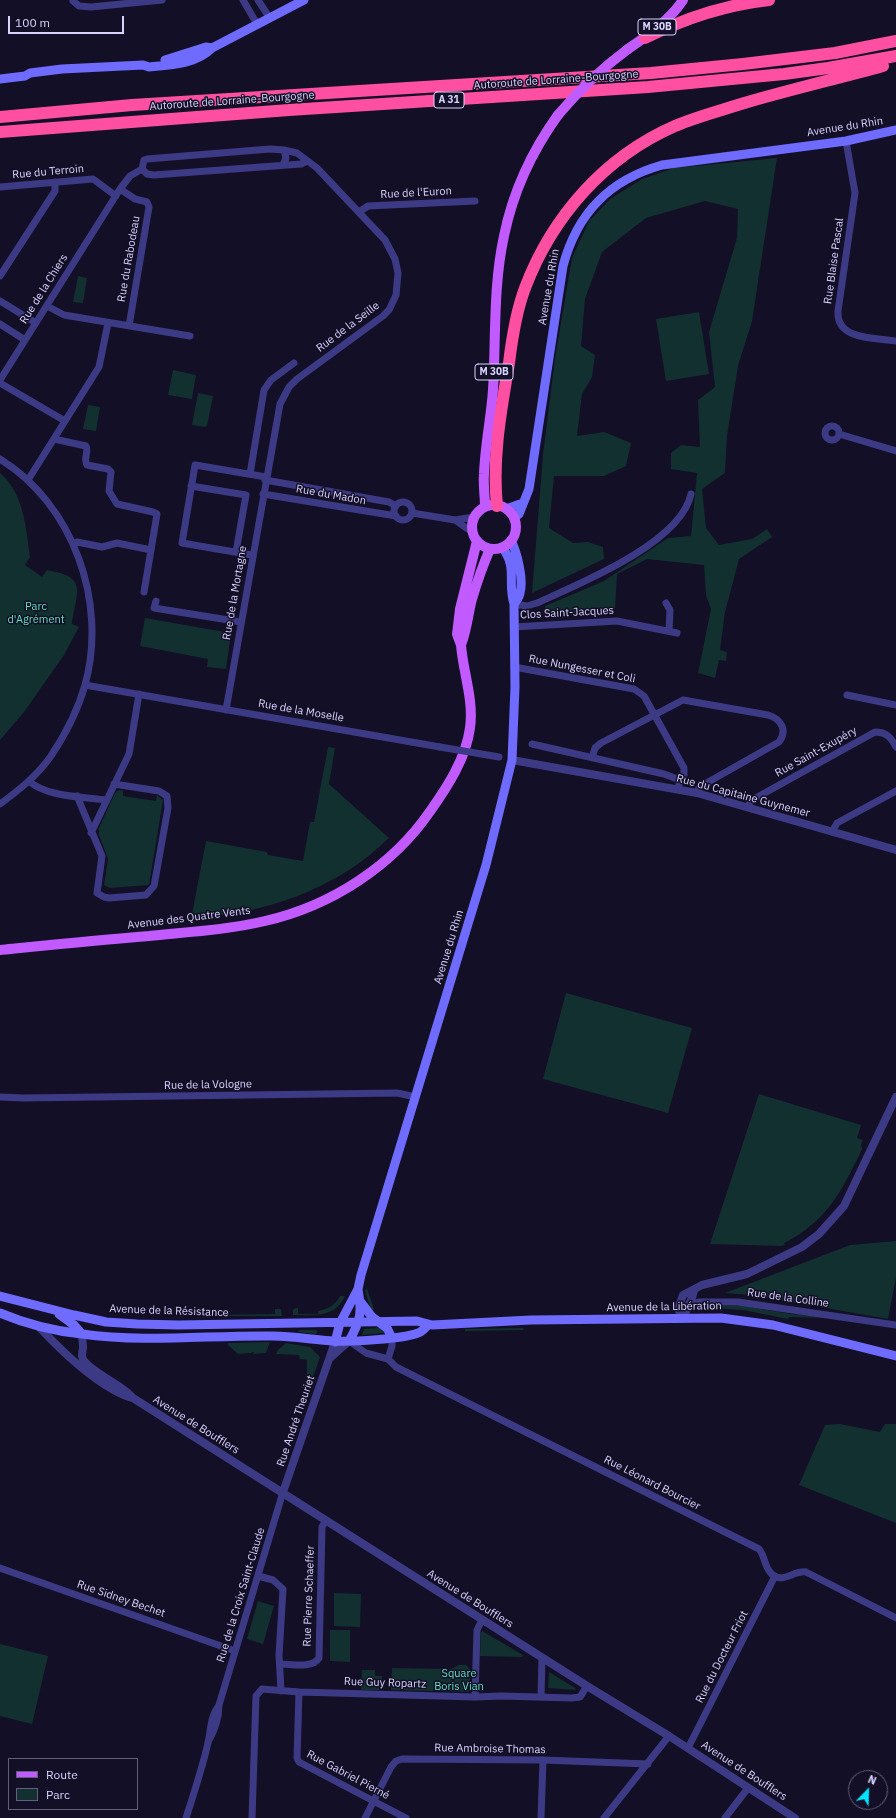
<!DOCTYPE html>
<meta charset="utf-8">
<style>
body{margin:0}
#map{position:relative;width:896px;height:1818px;overflow:hidden;background:#130f26;font-family:"IBM Plex Sans",sans-serif}
canvas{display:block}
.legend{position:absolute;left:8px;top:1758px;width:130px;height:52px;box-sizing:border-box;background:#130f26;border:1px solid #625e7d;margin:0;padding:5px 7px;list-style:none;font-size:12px;color:#d9d4ff}
.legend li{display:flex;align-items:center;gap:8px;height:20px}
.legend b{width:20px;border:1px solid #625e7d}
.north{position:absolute;left:848px;top:1770px;width:40px;height:40px;box-sizing:border-box;background:#130f26;border:1px solid #625e7d;border-radius:50%;rotate:23deg;font-size:11px;font-weight:700;line-height:16px;text-align:center;color:#d9d4ff}
.north::after{content:'';display:block;margin:auto;width:14px;height:18px;background:#00e5ff;clip-path:polygon(50% 0,100% 100%,50% 72%,0 100%)}
.scale{position:absolute;left:8px;top:16px;width:116px;height:18px;box-sizing:border-box;border:2px solid #d9d4ff;border-top:0;padding-left:5px;font-size:12px;line-height:14px;white-space:nowrap;color:#d9d4ff;-webkit-text-stroke:3px #130f26;paint-order:stroke}
</style>
<div id="map">
<canvas width="896" height="1818"></canvas>
<ul class="legend">
<li><b style="height:5px;background:#c25bff"></b>Route</li>
<li><b style="height:11px;background:#12302f"></b>Parc</li>
</ul>
<div class="north">N</div>
<div class="scale">100 m</div>
</div>
<script>
const g = document.querySelector('canvas').getContext('2d');
g.lineJoin = 'round';
function fill(path, color) { g.fillStyle = color; g.fill(path, 'evenodd'); }
function trace(path, color, width, dash) { g.strokeStyle = color; g.lineWidth = width; g.lineCap = dash ? 'butt' : 'round'; g.setLineDash(dash || []); g.stroke(path); }
function drawText(font, color, halo, rows, align = 'center') {
  g.font = font + ' "IBM Plex Sans",sans-serif'; g.lineWidth = 3; g.setLineDash([]); g.textBaseline = 'middle'; g.strokeStyle = halo; g.fillStyle = color; for (const [text, x, y, turn = 0] of rows) {
    g.save(); g.translate(x, y); g.rotate((+turn || 0) * Math.PI / 180); g.textAlign = isNaN(turn) ? turn : align; if (halo) g.strokeText(text, 0, 0); g.fillText(text, 0, 0); g.restore();
  }
}
const green = new Path2D(`
 M777,158L752,321L738,366L727,436L725,473L702,489L706,528L719,545L752,539L767,529L772,537L739,559L725,612L720,650L727,652L726,661L719,660L715,678L698,673L711,609L706,595L704,565L647,559L617,574L615,609L547,617L545,606L604,581L668,538L691,536L697,473L671,469V453L681,445L700,447L698,400L715,387L709,332L737,238L738,209L705,201L646,218L602,252L585,299L581,346L595,355L592,377L582,394L577,436L604,432L631,443L626,466L604,476H554L549,528L573,543L588,542L603,547L604,559L532,593L543,455L555,358L572,258L589,221L610,199L642,179L674,168Z
 M78,276L87,278L83,303L73,302Z
 M699,312L709,374L666,381L656,319Z
 M173,370L196,375L192,399L168,395Z
 M198,393L213,396L207,426L205,427L192,425Z
 M88,405L100,407L96,431L83,429Z
 M0,473C24,493 26,528 30,557L25,565L42,577L47,570C88,577 77,590 72,624L79,627L64,655L24,712L0,740Z
 M145,618L231,633L226,669L207,667L208,659L140,646Z
 M328,747L335,748L329,784L389,838C335,891 264,913 191,919L206,841L267,852L268,855L303,861L310,822H314Z
 M119,790L123,791V796L156,801L157,795L163,800L149,885L110,888L104,885L108,859L99,835V828L115,793Z
 M566,993L692,1028L668,1113L543,1079Z
 M759,1094L861,1125L857,1138L863,1140L861,1145L862,1149C843,1189 827,1222 784,1243L785,1245L781,1246L710,1244Z
 M896,1241V1278L888,1319L752,1295L725,1293L850,1245Z
 M367,1289L374,1309L371,1311L365,1290Z
 M340,1296H345C335,1318 314,1315 293,1315V1310L295,1308H298V1314H318V1311C328,1309 336,1305 340,1296Z
 M721,1306H744L790,1314L836,1318L789,1317L788,1319L743,1310L698,1307Z
 M275,1309H281L282,1316H207L208,1310H211V1315L275,1314Z
 M380,1328L384,1331V1333L362,1335L364,1329Z
 M524,1328L523,1330L465,1331V1329Z
 M300,1330H316L317,1332L316,1334L297,1332Z
 M270,1342L266,1353L253,1354L254,1352H252L251,1353L238,1354L228,1345V1343Z
 M286,1343L310,1347L320,1357L307,1395L304,1394L303,1390L307,1388V1360L300,1359L299,1355L276,1354L278,1350Z
 M840,1424L880,1432L885,1424H896V1523L799,1485L825,1425Z
 M334,1593L361,1594L360,1627L334,1626Z
 M258,1601L274,1606L263,1644L247,1639Z
 M330,1630H350V1662L330,1661Z
 M482,1631L523,1655L522,1657L480,1656L481,1633Z
 M0,1644L48,1656L32,1724L0,1716Z
 M459,1665H466L471,1670L469,1692L391,1690L392,1668L451,1669Z
 M362,1670H375V1676H382V1690H361Z
 M549,1672L575,1688L576,1690L548,1688Z`);
const minor = new Path2D(`
 M243,0L257,24
 M258,0L269,17
 M73,1L79,6L91,7L162,0
 M846,141L855,193L838,311C836,340 875,338 896,341
 M283,165L286,158L284,150
 M0,187L93,179L116,196
 M120,189L135,199L147,202L149,207L129,326
 M359,212L368,206L475,201
 M0,276L55,191V182
 M0,301L36,323
 M47,306L64,315L190,336
 M0,324L25,340
 M0,380L120,189L130,176L142,169
 M0,383L65,421
 M825 433a7 7 0 1 1 14 0a7 7 0 1 1-14 0Z
 M839,434L896,451
 M54,439L86,446C89,452 83,459 87,465L108,469L111,472L109,491L117,504L153,512L157,514L144,592
 M0,459C73,504 108,602 85,685C78,710 65,735 51,756C37,776 19,790 0,804
 M250,474L264,390L271,380L294,363
 M28,480L99,367L108,323
 M265,480L389,502L396,506
 M191,486L246,495L236,552
 M263,494L396,516
 M394 511a9 9 0 1 1 18 0a9 9 0 1 1-18 0Z
 M412,513L455,520L474,517
 M455,520L472,532
 M73,544L77,542L102,547L117,543L151,550
 M252,555L182,543L195,465L266,477
 M156,601L154,608L241,622
 M666,603L670,610L669,631
 M514,604L527,606L537,603C579,584 681,543 691,494
 M514,627L617,621L677,633
 M514,667L634,689L644,696L684,768V775L680,780
 M85,685L440,747
 M847,695L896,705
 M226,710L280,404L289,387L297,379L383,316L389,310L396,295L398,273L395,259L385,240L317,168L297,153L284,150L270,149L147,159L144,160L142,169L147,174L154,175L301,164L307,161
 M532,744L664,774L680,780L678,789
 M592,758L595,748L601,743L683,700L768,715C781,719 788,730 779,742L710,781L699,788L697,793
 M29,781C46,797 84,797 107,800
 M77,796L102,856L97,893L104,897L109,898L146,895L154,886L168,808L167,796L159,791L114,784
 M748,807L750,802L752,800L875,732C886,732 891,737 896,747
 M832,832L837,823L896,791
 M91,833L129,754L139,694
 M0,1097L23,1098L397,1093L416,1097
 M678,1309L699,1302H738L896,1325
 M349,1341L366,1353L388,1359
 M388,1359L396,1367L759,1549C765,1556 764,1565 770,1572C781,1586 793,1570 806,1572L896,1618
 M388,1359L392,1346V1338
 M0,1568L235,1651
 M258,1576L273,1580L283,1589L279,1655L281,1691
 M281,1664C292,1664 312,1669 319,1658L322,1527L326,1520
 M299,1692L297,1758L299,1762L406,1818
 M475,1697L477,1630L482,1620
 M541,1697L542,1658
 M208,1742C215,1730 219,1719 219,1705L283,1492
 M688,1748L775,1576
 M186,1818C194,1793 202,1769 208,1743C211,1730 210,1717 219,1705
 M252,1818L256,1696L262,1689L299,1692L475,1697L501,1696L572,1698L580,1697L587,1686
 M365,1818L391,1767L396,1761L402,1759L543,1760L648,1764
 M541,1818L543,1760
 M604,1818L669,1736
 M725,1818L748,1788`);
const tertiary = new Path2D(`
 M512,760L697,793L896,850
 M683,1318L678,1309L683,1295L702,1285L747,1274L802,1247L819,1234L844,1206L896,1097
 M683,1318L692,1298L694,1290
 M38,1326C59,1348 79,1368 105,1385C114,1390 122,1396 133,1398L587,1686L669,1736L795,1818
 M82,1334C82,1339 83,1343 83,1347C83,1350 82,1353 82,1356C83,1369 124,1385 133,1398
 M330,1358L349,1341
 M283,1492L335,1342`);
const secondary = new Path2D(`
 M165,60L206,47L212,48
 M0,79L25,76L30,73L62,69L143,65L149,67C171,65 197,64 212,48L304,0
 M506,509L523,503
 M514,518L519,514L529,489L563,266C577,213 609,180 662,165L846,141L896,130
 M511,540C517,553 524,579 520,593C520,597 516,601 514,604
 M0,1296L74,1315L106,1322L137,1324L179,1325L417,1321L432,1325L531,1320L721,1318L773,1325L896,1356
 M360,1301L372,1317L387,1328L392,1338
 M0,1313C26,1324 54,1331 82,1334C145,1343 210,1335 273,1336C294,1336 314,1340 334,1341C351,1342 403,1339 418,1333C422,1332 425,1328 428,1325
 M59,1314L74,1325L82,1334
 M349,1341C361,1320 362,1313 358,1289
 M335,1342L340,1323L358,1289L361,1275L486,865L512,760L515,687L514,604C507,581 518,568 502,547`);
const primary = new Path2D(`
 M628,49C647,36 670,20 683,0
 M472 527a22 22 0 1 1 44 0a22 22 0 1 1-44 0Z
 M485,507C485,496 483,485 484,474C485,446 491,418 493,390C496,339 493,286 504,236C513,192 532,151 558,115
 M461,645C467,630 468,614 472,599C477,582 483,565 490,549
 M0,950C50,945 99,940 149,936C188,932 227,930 265,921C331,906 393,866 431,810C448,786 466,758 470,728C474,700 463,672 461,645L457,634L460,609L477,541`);
const motorway = new Path2D(`
 M645,38C685,18 724,5 769,0
 M0,117L132,105L651,73L743,64L835,53L896,41
 M0,132L289,110L648,87L784,74L828,68L896,56
 M497,506C492,458 501,410 509,363C512,338 516,312 525,288C552,217 604,157 675,126C696,117 719,111 741,104C788,90 836,79 883,66`);
const minorBridge = new Path2D(`
 M440,747L499,757`);
const primaryBridge = new Path2D(`
 M558,115C579,90 601,69 628,49`);
const shields = [
 [657,27,38],
 [449,100,30],
 [494,372,38]
];
const shieldNames = [
 ["M 30B",657,27],
 ["A 31",449,100],
 ["M 30B",494,372]
];
const streetNames = [
 ["Autoroute de Lorraine-Bourgogne",556,80,-4],
 ["Autoroute de Lorraine-Bourgogne",232,101,-4],
 ["Avenue du Rhin",845,127,-9],
 ["Rue du Terroin",48,172,-5],
 ["Rue de l'Euron",416,193,-3],
 ["Rue du Rabodeau",129,259,-80],
 ["Rue Blaise Pascal",834,261,-82],
 ["Avenue du Rhin",549,287,-80],
 ["Rue de la Chiers",44,289,-58],
 ["Rue de la Seille",348,327,-37],
 ["Rue du Madon",331,495,10],
 ["Rue de la Mortagne",235,593,-80],
 ["Clos Saint-Jacques",567,613,-3],
 ["Rue Nungesser et Coli",582,669,11],
 ["Rue de la Moselle",301,711,10],
 ["Rue Saint-Exupéry",816,752,-29],
 ["Rue du Capitaine Guynemer",743,796,15],
 ["Avenue des Quatre Vents",189,918,-7],
 ["Avenue du Rhin",449,947,-73],
 ["Rue de la Vologne",208,1085,-1],
 ["Rue de la Colline",788,1298,8],
 ["Avenue de la Libération",664,1307,-1],
 ["Avenue de la Résistance",169,1311,2],
 ["Rue André Theuriet",296,1421,-71],
 ["Avenue de Boufflers",196,1425,32],
 ["Rue Léonard Bourcier",652,1483,27],
 ["Rue de la Croix Saint-Claude",241,1595,-73],
 ["Rue Pierre Schaeffer",309,1596,-88],
 ["Rue Sidney Bechet",121,1599,19],
 ["Avenue de Boufflers",470,1599,32],
 ["Rue du Docteur Friot",722,1657,-63],
 ["Rue Guy Ropartz",385,1683,2],
 ["Rue Ambroise Thomas",490,1749,1],
 ["Avenue de Boufflers",744,1771,33],
 ["Rue Gabriel Pierné",348,1775,28]
];
const parkNames = [
 ["Parc",36,607],
 ["d'Agrément",36,620],
 ["Square",459,1674],
 ["Boris Vian",459,1687]
];
fill(green, '#12302f');
trace(minor, '#3d3a85', 7);
trace(tertiary, '#3d3a85', 8);
trace(secondary, '#6f6bff', 9);
trace(primary, '#c25bff', 10);
trace(motorway, '#ff4fa3', 12);
trace(minorBridge, '#3d3a85', 7);
trace(primaryBridge, '#c25bff', 10);
for (const [x, y, w] of shields) { const box = new Path2D(); box.roundRect(x - w / 2, y - 8, w, 16, 3); g.fillStyle = '#130f26'; g.fill(box); trace(box, '#d9d4ff', 1); }
drawText('bold 10px', '#d9d4ff', null, shieldNames);
drawText('11px', '#d9d4ff', '#130f26', streetNames);
drawText('11px', '#5fe0c0', '#130f26', parkNames);
</script>
